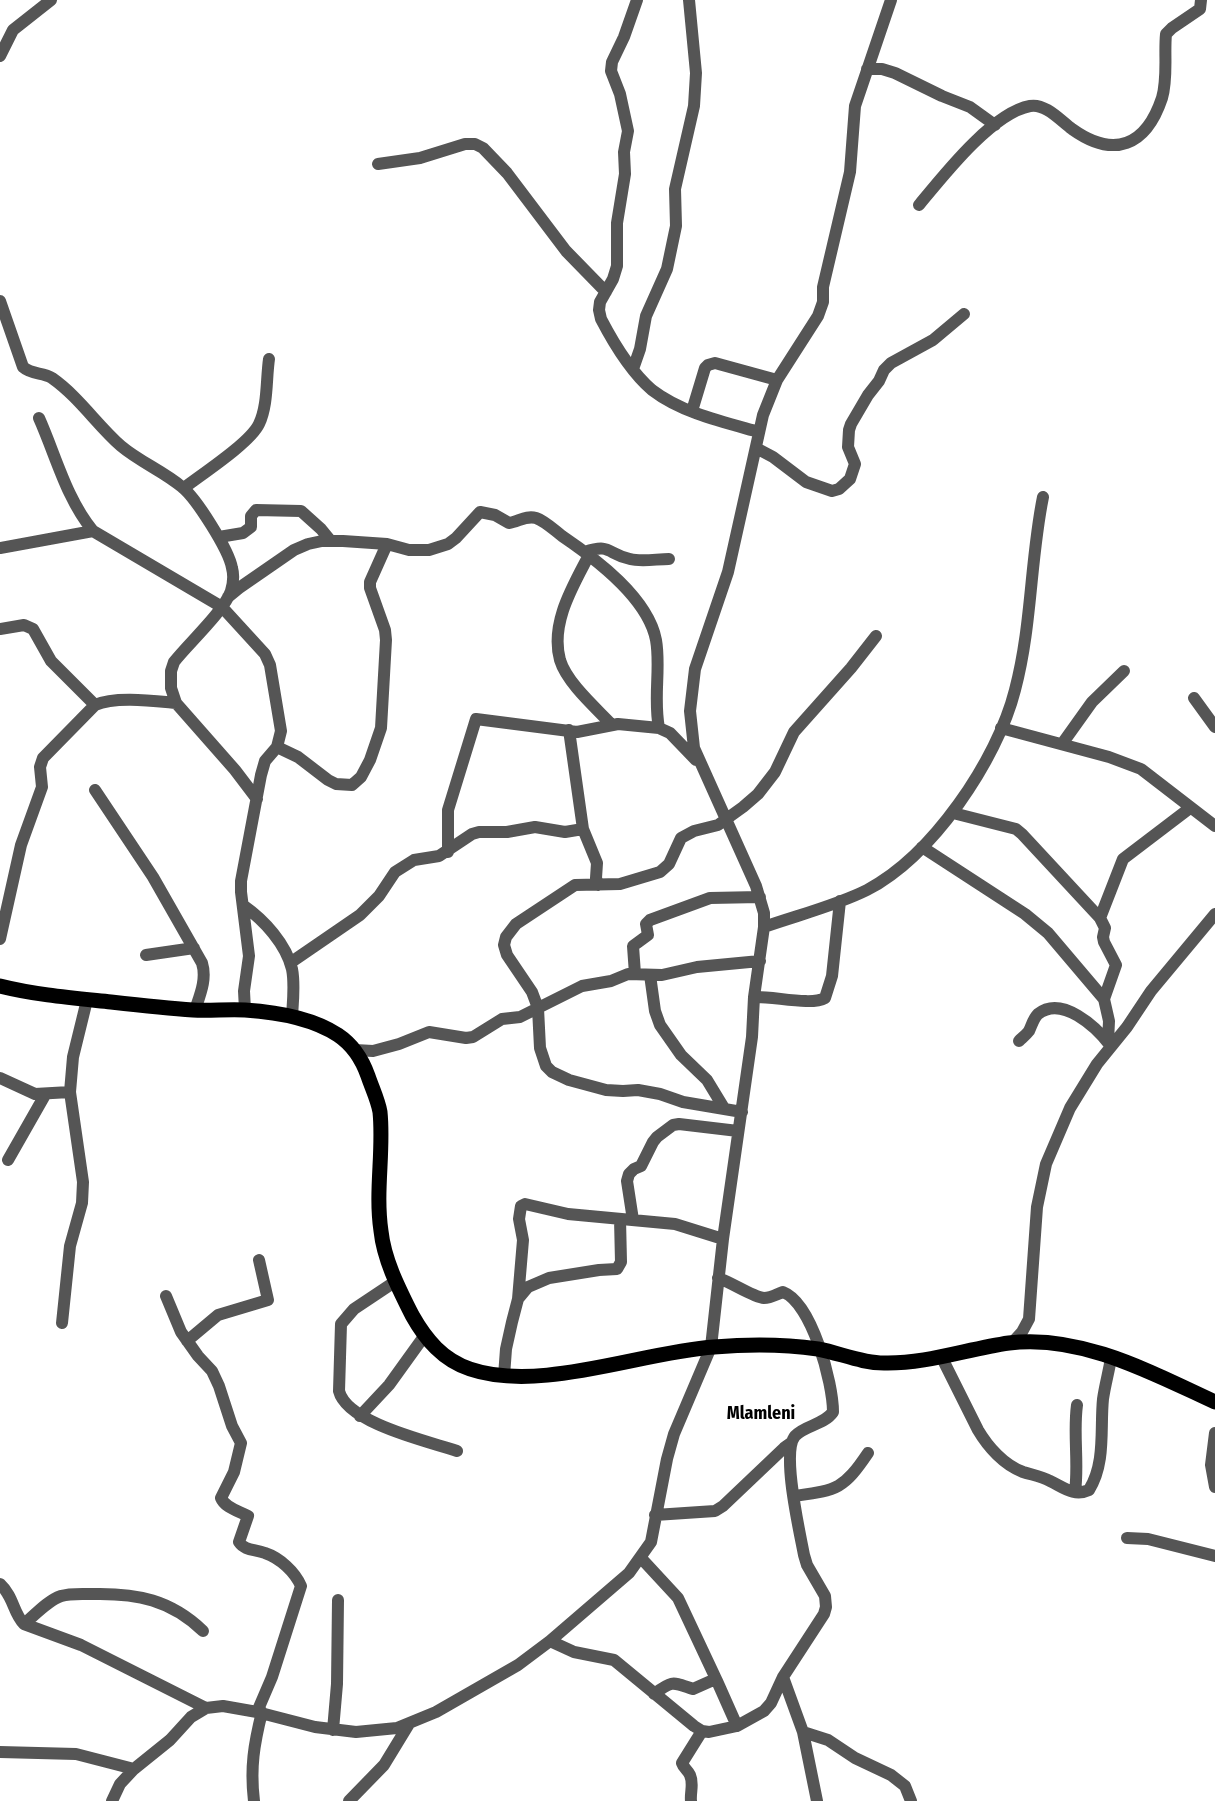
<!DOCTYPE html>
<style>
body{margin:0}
canvas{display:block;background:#fff}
</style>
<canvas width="1215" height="1801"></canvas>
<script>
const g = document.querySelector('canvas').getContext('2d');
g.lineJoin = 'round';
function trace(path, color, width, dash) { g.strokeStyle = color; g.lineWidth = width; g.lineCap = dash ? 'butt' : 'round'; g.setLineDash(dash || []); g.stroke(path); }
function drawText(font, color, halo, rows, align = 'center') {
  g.font = font + ' "Fira Sans Condensed",sans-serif'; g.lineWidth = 5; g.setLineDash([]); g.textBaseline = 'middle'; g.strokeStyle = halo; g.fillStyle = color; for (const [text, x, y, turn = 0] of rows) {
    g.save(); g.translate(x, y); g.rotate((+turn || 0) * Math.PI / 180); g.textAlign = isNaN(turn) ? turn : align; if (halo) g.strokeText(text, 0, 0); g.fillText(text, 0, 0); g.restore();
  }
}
const minor = new Path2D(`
 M637,0L624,37L612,62L611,71L620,94L628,131L624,152L625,174L617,223V266L613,279L600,302L599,310L601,319C614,344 631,372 652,390C682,413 723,422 759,432
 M0,56L13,30L51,0
 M867,69H882L895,73L942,96L970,107L995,125
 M378,164L420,158L465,144H475L483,148L507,173L566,251L606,292
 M919,205C943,176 992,113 1030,106C1045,103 1060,120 1072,129C1114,159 1146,146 1162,98C1168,78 1164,54 1166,34L1172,28L1200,9L1201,0
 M0,301L23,367C32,375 43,372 52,378C79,397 97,425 121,446C140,462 163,471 182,487C196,498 229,550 232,568C234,575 233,584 231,591C224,611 189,643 174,662L171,671V688L176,703L235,770L257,799
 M633,369L640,349L646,316L667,269L676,226L675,189L694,106L696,73L689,0
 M692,411L705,368L708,365L715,363L777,380
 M39,418C56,456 66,498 93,531L222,607L265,654L270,665L281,731L277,747L265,761L261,775L241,881V892L249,956L244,991L245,1010
 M756,448L773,457L806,482L832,491L839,489L850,479L855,464L848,447L849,430L851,424L868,395L879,381L884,370L891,363L933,340L964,314
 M184,488C202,474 250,443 259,424C268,405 266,380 269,359
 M219,537L243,533L251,527V516L256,510L301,511L321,529L330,540
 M0,548L93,531
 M585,552C611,543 607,554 630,559C641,562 657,559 669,559
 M589,555C573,586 550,623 560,660C567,683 596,708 612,725
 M228,597L239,588L294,550L308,544L322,541H343L387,544L409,550H429L448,544L456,538L480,512L495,515L509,523C518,522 526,515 536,518C545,521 554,530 562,536C596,559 648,598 656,640C661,668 653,698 659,728
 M0,629L24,625L33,629L51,661L95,705
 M1194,698L1215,727
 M1001,728L1109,757L1141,769L1215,826
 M1062,744L1092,702L1124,671
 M277,747L298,757L328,780L336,784L352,785L361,777L370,760L381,728L386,640L385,630L370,588V582L387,544
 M95,790L153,877L202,963C207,979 200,995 195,1010
 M953,813L1016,829L1022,834L1100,918L1105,928L1103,937L1104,942L1116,965L1104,999
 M583,829L597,863L596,878L598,885
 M922,847L1025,914L1048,933L1104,999L1109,1021L1108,1042
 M448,852V810L476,719L577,732L618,724L659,728L670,733L696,760
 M244,906C264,920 286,944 292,969C295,984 293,1001 292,1016
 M1100,918L1123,859L1190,808
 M764,927C798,915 835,906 867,890C932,856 997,761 1015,690C1032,626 1030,561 1043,497
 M0,939L21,845L42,787L40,767L43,758L95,705C115,696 154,701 176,703
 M146,955L194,948
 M290,963L360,915L379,896L395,872L414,860L439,856L472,834L479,832H507L535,827L565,832L583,829L569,730
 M635,974L633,946L648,935L646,924L650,920L710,898L760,897
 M650,975L655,1011L660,1025L681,1055L707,1080L724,1108
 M754,997C773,996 811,1006 825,998L832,976L840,901
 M1019,1041C1022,1038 1026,1035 1029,1031C1032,1025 1033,1019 1038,1014C1062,995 1096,1027 1110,1045
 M355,1050L373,1051L399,1044L429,1032L466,1038L473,1037L502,1019L520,1017L582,986L611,981L628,974L662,975L697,967L760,961
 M0,1078L35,1094L70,1092
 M742,1112L683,1102L660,1094L638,1090L623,1091L606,1090L569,1080L552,1072L546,1066L540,1048L538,1008L532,992L507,955L504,945L506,937L516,924L575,885L620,884L660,872L669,864L681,838L694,831L718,825L743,807L758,794L775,772L794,732L851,668L876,636
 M8,1160L45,1095
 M633,1220L627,1181L629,1174L634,1169L641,1166L653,1142L657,1137L673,1125L679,1124L738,1131
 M396,1281L354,1309L341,1324L339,1391C347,1423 427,1441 457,1451
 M166,1296L181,1332L198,1356L212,1371L219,1386L232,1426L241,1443L234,1472L221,1498C225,1508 239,1511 248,1516L239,1542C245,1551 255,1549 265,1553C280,1558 295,1572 301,1586L272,1677L257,1712
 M518,1299L523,1240L519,1219L521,1206L525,1204L568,1214L675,1224L723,1239
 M62,1323L70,1246L82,1203L83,1182L70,1092L73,1057L87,1000
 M187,1341L218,1315L268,1300L259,1260
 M1012,1343L1022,1332L1029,1319L1037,1207L1046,1164L1070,1108L1097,1064L1127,1027L1151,991L1215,914
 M941,1356L978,1430C988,1447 1004,1465 1023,1472C1032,1475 1041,1476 1050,1481C1063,1487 1074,1497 1089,1490C1106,1463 1100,1428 1103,1399C1105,1385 1109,1371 1111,1358
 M504,1376L506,1349L512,1322L518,1299L528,1287L549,1278L599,1270L617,1269L621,1262L620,1219
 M360,1416L389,1385L425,1335
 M1215,1433L1211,1465L1215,1487
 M1075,1492C1079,1463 1073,1434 1077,1405
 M794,1496C837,1490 843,1490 868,1453
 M655,1515L715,1511L723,1506L784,1448L791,1443
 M1127,1538L1148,1539L1215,1556
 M641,1558L678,1598L717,1681
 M0,1584C14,1597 13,1613 24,1624L81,1645L206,1708
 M24,1624C35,1615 47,1601 61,1596C70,1593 83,1594 93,1594C137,1593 171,1600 203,1631
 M550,1641L574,1652L614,1660L694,1726L702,1731L709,1732L737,1726L764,1711L771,1703L783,1677L824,1614L826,1607L825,1596L807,1565L804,1555C800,1533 781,1453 795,1436C805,1425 824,1425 833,1412C833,1383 812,1303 783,1292C777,1294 771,1298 764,1298C753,1297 731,1282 718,1278
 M783,1677L803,1732L817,1801
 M654,1694C673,1680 672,1682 693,1689L711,1681H717L737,1726
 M333,1730L337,1684L338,1600
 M803,1732L828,1740L855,1758L891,1775L905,1786L911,1801
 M0,1752L76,1754L134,1769
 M112,1801L120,1784L134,1769L170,1740L191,1717L206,1708L223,1706L257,1712L315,1727L356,1732L397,1728L436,1712L518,1665L550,1641L629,1573L651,1542L667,1459L674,1434L711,1347L723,1239L752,1037L754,997L764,927V913L756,886L694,748L690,711L695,669L728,572L763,415L777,380L818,316L823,302V287L850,172L855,106L891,0
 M254,1801C250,1768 254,1744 262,1712
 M349,1801L384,1765L409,1724
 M691,1801C690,1792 694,1784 690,1775C688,1770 684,1769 682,1763L702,1731`);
const major = new Path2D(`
 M0,986C36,995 73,998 111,1002C138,1005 165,1008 193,1010C210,1011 228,1009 245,1010C276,1012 312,1018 338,1035C353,1045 362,1059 368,1076C372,1088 378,1100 380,1112C384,1151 375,1191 381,1231C384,1260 399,1289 412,1315C426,1340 443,1360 470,1369C540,1393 641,1352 714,1347C748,1344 784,1344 818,1349C840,1353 861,1363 884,1363C926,1364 967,1349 1009,1343C1081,1334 1152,1373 1215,1402`);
const quarterNames = [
 ["Mlamleni",761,1414]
];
trace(minor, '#555', 12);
trace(major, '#000', 15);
drawText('bold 18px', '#000', '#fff', quarterNames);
</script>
